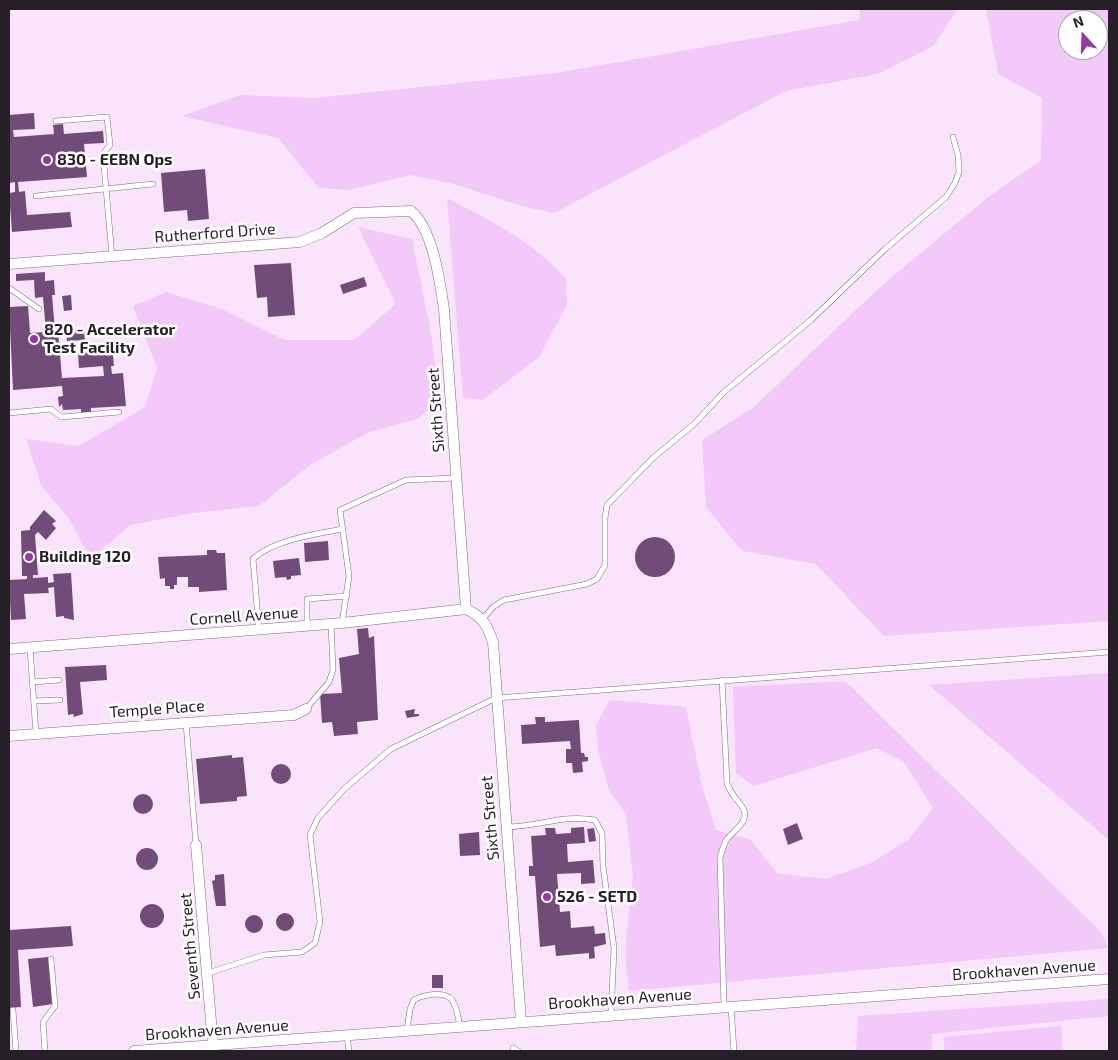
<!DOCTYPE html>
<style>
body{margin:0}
#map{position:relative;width:1118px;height:1060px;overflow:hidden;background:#fbf3fd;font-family:"Exo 2",sans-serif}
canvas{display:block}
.frame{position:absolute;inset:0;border:10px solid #261f27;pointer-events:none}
.north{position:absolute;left:1058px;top:10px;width:50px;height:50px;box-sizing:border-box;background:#fff;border:1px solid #a8a5a9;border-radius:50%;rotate:340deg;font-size:14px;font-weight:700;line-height:20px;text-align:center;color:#261f27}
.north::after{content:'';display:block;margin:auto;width:18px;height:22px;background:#9439a4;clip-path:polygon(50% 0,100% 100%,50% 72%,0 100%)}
</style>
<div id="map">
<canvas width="1118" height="1060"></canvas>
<div class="frame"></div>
<div class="north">N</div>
</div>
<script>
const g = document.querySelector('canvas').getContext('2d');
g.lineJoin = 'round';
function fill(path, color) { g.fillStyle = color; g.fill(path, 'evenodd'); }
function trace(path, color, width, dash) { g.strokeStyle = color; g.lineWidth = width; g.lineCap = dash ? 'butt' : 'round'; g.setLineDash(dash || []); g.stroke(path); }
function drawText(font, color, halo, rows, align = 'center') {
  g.font = font + ' "Exo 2",sans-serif'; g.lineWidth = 5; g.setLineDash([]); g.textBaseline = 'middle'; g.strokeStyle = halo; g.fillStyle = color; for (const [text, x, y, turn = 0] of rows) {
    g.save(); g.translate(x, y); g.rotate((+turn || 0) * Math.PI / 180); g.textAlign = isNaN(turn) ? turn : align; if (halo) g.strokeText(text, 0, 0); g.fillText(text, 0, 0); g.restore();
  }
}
const built = new Path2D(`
 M9,9H1109V1051H9ZM1068,20H1098V50H1068Z`);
const green = new Path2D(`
 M860,9H957L934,46L877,74L786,91L554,213L521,206L454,184L410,175L349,190L319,188L278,138L182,116L240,95L315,98L556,73L859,20Z
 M986,9H1109V621L884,636L816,564L742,551L706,507L702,440L753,408L880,287L987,198L1041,160L1042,98L998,74ZM1068,20H1098V50H1068Z
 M447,198C493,222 531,240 566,279L567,305L539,357L483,400L463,398Z
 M358,227L412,239L432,339L439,401L417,419L367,433L310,465L259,506L193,513L130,525L91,559L69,519L41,485L26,439L79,446L145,407L157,368L133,306L166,292L222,309L285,340H354L396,304Z
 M1109,673V840L929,685Z
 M845,681L1101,932L1108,948L629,991L625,952L633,876L626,814L609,790L598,750L596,725L610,700L686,707L702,786L716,830L751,840L777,873L825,879L871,863L909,839L933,808L904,762L877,748L754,786L736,773L733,687Z
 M1109,999V1016L932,1034V1051H856L858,1016Z
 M1061,1026L1063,1051H945L943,1037Z`);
const building = new Path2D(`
 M34,113L35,129L13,130L14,137L54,134L53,125L63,124L64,134L103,131L104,143L84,144L87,177L18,182L19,192L25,191L27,215L70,212L72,227L12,232L9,193L15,192V182L9,183V115Z
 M205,169L209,219L188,221L187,210L164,212L161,173Z
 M291,263L295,315L268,317L267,297L257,298L254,265Z
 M45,272V281L54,280L55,295H52L55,331H58L62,378L104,376L103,366L79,368L78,353L97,352V346L112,345L114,366H111L112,374L123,373L126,406L91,408V413H81V409L63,410L62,404L59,407L58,397L63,396L62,386L13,390L9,307L28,306L30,333L46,332L43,297L35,298L34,280L16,281V274Z
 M364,277L367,286L343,294L340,285Z
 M71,295L72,310L64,311L62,296Z
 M84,330L85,340L67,341L66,331Z
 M44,510L56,521L52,524L56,528L46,540L38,532L35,535L38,575H33V578L48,577V583L54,582L53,574L71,573L74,620L64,618V616L56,617L54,587L48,588L49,593L24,594L26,619L11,620L9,580L27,579V576H22L21,531L30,530V527Z
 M635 557a20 20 0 1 1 40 0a20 20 0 1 1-40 0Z
 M328,541L329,560L305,562L304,543Z
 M207,550H216L217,553H225L227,590L199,592V587H188V577H177V585H174V589H170V586H165V578L160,579L158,557L207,555Z
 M299,558L301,575L291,576V579L287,580L286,577L275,578L273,561Z
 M368,628L369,638L374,636L378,720L357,722L358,734L334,736L332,722L322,723L320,694L342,693L339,658L359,654L357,629Z
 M106,665L107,680L80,682L83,714L74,717L73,714L68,715L65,667Z
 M415,709L414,714H419V716L407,718L405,711Z
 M535,717H545V722L579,720L581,753H584L585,757H588V761L582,762L583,772L573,773L572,763H566V749H571L570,741L522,744L521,725L536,724Z
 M232,755V758L243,757L247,796L237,797V801L200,804L196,759Z
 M271 774a10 10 0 1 1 20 0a10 10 0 1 1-20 0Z
 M133 804a10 10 0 1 1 20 0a10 10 0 1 1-20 0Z
 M797,823L803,839L788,845L783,829Z
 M584,827L585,843L567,844L568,862L593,860L595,883L581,884V873L557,874L560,912L570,911L571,928L594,926L595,934L605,933L606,944L594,947L595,958L589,959V953L556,956L555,945L540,947L535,876H529V866H533L531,836L546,835L545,828H555L556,834L571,833V828Z
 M594,828L596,841L589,842L587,829Z
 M479,832L480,855L460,856L459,834Z
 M136 859a11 11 0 1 1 22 0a11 11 0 1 1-22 0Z
 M224,874L226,906H216L212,881L215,880V875Z
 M140 916a12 12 0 1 1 24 0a12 12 0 1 1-24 0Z
 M276 922a9 9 0 1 1 18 0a9 9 0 1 1-18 0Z
 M245 924a9 9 0 1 1 18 0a9 9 0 1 1-18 0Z
 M71,926L73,946L18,950L21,1007L9,1008V930Z
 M48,957L53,1004L33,1007L28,959Z
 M432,975H443V988H432Z`);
const service = new Path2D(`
 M56,121L107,117L110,145L103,154L112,256
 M36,196L153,184
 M9,288L39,309
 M9,413L51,409L61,417L119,412
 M483,619L493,607L504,600L587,584L597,579L605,565V518L607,505L653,458L694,424L724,392L811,320L885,249L946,197L955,183L959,172L958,155L953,137
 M342,623L349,576L340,510L406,480L456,478
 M307,626V599L347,596
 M259,630L253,559C273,540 316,534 343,529
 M30,647L36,734
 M722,680L727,783C731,796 739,800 744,810C749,822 733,831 727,839C723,845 722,852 720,858L724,1007
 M32,682L59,680
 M34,701L60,700
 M306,709L329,682L333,670L331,624
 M186,723L196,845
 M506,827C537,827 564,814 595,820L602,833L603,866L614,948L611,1015
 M208,973L264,955L302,952L315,943L320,922L310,835L318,818L344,789L391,749L496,698L1109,652
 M731,1007L734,1051
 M13,1010L16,1051
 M407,1030L410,1009L414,1000C423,995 444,990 452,1000C457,1006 458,1018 460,1026
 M347,1035L349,1051
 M513,1048L518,1051
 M45,1051L43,1022L55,1006L51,959`);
const minor = new Path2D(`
 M9,264L300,242L322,233L354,213L411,211C433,229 440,282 444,309L466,609
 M9,649L342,623L466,609C483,617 487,625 493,642L521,1021
 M9,736L294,715L306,709
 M196,845L213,1045
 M134,1051L1109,979`);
const markers = [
 [47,160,5,"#9439a4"],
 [34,339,5,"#9439a4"],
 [29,557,5,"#9439a4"],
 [547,897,5,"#9439a4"]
];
const poiNames = [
 ["830 - EEBN Ops",57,160],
 ["820 - Accelerator",44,330],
 ["Test Facility",44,348],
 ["Building 120",39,557],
 ["526 - SETD",557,897]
];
const streetNames = [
 ["Rutherford Drive",215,233,-4],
 ["Sixth Street",436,410,-94],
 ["Cornell Avenue",244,616,-4],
 ["Temple Place",157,709,-4],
 ["Sixth Street",490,818,-95],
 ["Seventh Street",190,946,-95],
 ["Brookhaven Avenue",1024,970,-4],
 ["Brookhaven Avenue",620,999,-4],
 ["Brookhaven Avenue",217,1030,-4]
];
fill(built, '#f9e4fc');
fill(green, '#f2c9f9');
fill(building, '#724c79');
trace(service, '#806d83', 6);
trace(minor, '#806d83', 11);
trace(service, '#fff', 5);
trace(minor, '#fff', 10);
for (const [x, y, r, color] of markers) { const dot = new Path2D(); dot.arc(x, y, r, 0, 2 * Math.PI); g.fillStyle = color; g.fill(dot); trace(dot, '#fff', 2); }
drawText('bold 16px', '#261f27', '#fff', poiNames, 'left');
drawText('16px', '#261f27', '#fff', streetNames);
</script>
